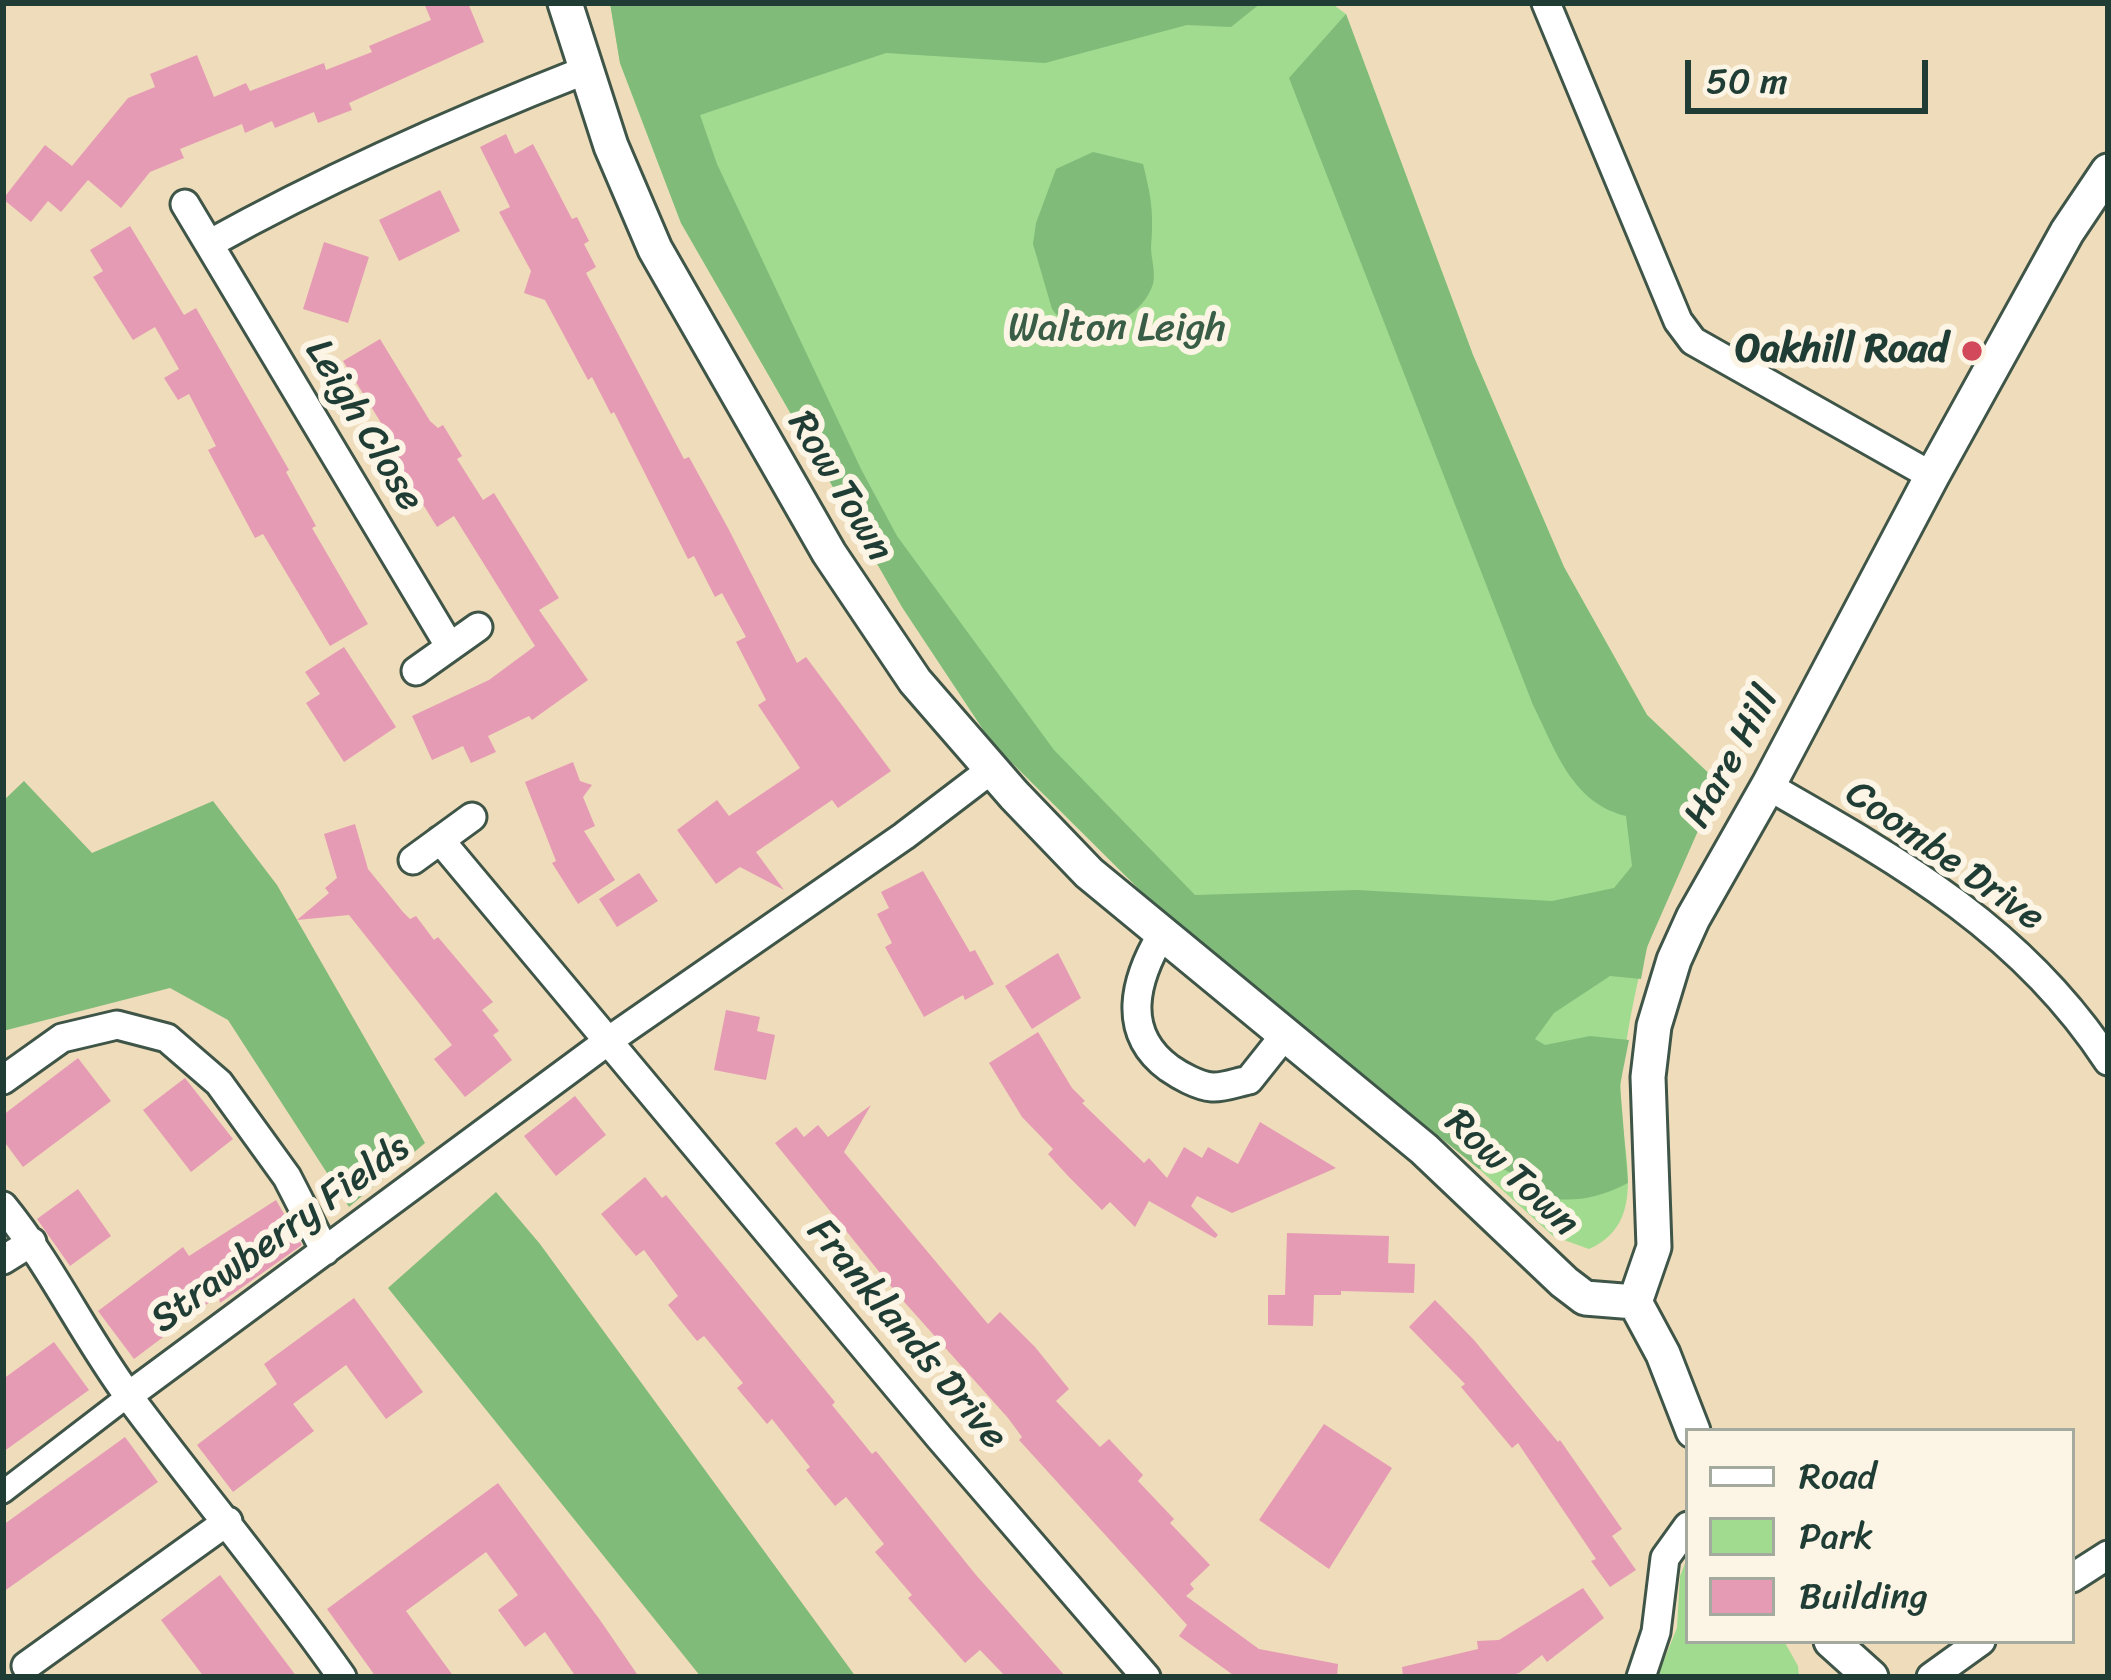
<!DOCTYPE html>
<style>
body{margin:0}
#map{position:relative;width:2111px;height:1680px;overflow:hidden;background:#efdcba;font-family:Sriracha,sans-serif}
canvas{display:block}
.frame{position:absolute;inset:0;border:6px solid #1f3d34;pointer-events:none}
.legend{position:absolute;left:1685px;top:1428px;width:390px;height:216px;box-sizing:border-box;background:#fcf5e5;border:3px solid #a4ab9e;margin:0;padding:15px 21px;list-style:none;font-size:36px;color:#1f3d34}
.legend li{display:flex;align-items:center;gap:24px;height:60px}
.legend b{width:60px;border:3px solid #a4ab9e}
.scale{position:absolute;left:1685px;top:60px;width:243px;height:54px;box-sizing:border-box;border:6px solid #1f3d34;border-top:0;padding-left:15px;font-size:36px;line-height:42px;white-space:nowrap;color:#1f3d34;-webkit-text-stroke:9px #fcf5e5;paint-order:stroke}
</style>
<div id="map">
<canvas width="2111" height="1680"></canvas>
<div class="frame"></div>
<ul class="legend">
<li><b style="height:15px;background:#fff"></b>Road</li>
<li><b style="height:33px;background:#a0db8f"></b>Park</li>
<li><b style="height:33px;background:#e69bb5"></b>Building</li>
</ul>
<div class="scale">50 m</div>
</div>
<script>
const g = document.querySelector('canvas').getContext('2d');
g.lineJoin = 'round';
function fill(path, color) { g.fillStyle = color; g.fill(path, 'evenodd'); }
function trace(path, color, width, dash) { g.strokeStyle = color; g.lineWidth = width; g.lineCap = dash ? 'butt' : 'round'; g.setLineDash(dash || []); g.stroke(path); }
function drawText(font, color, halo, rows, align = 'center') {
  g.font = font + ' Sriracha,sans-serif'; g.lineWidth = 12; g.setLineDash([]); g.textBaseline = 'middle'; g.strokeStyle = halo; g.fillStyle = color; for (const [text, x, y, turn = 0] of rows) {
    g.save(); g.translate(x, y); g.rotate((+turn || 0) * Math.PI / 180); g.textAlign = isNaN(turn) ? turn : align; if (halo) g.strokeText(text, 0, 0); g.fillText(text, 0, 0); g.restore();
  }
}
const green = new Path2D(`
 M610,3H1331L1346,14L1473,355L1564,567L1647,715L1719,783C1696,837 1667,890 1648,945C1636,980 1625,1044 1621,1081C1615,1138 1656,1220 1589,1249L1553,1236L1479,1169L1150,900L992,743L902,607L681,223L620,63Z
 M1688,1556V1641H1784L1798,1666L1799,1677H1657L1677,1628L1680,1576Z`);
const forest = new Path2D(`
 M610,3H1261L1231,27L1187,25L1045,63L886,53L700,115L717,164L861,469L897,536L1054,750L1195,895L1357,890L1552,901L1614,888L1632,866L1626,816C1572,803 1556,751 1533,705L1289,78L1346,14L1473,355L1564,567L1647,715L1719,783L1647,947L1641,979L1610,976L1554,1013L1535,1039L1545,1045L1590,1036L1629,1040L1620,1085L1628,1183C1591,1202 1569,1202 1528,1196C1515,1172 1507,1165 1479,1169L1150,900L992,743L902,607L681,223L620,63Z
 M1093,152L1143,164C1151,196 1154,213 1151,247C1151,259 1156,272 1153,284C1144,313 1108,331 1080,336L1064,325L1052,309L1033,244L1036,223L1056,169Z
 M24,781L92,853L213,801L277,885L425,1143L349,1207L228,1020L170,988L3,1031V801Z
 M496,1192L540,1244L856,1677H701L388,1288Z`);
const building = new Path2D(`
 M424,3H468L484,42L349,103L352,110L318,123L314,112L275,128L272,121L245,133L242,124L180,149L184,158L150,172L121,208L88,180L61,212L48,201L31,222L3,199L45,145L72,166L128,98L155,87L150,74L197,55L214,97L246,83L250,91L324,63L326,70L372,52L369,46L431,20Z
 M506,134L515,154L533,144L572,219L577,217L589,241L584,244L596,267L586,273L684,459L689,457L728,528L797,663L806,657L891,771L838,808L832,800L756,852L784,890L740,867L716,884L677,830L717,800L729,816L800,768L758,705L766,700L736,642L746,637L722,593L715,597L694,556L688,559L614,412L611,414L592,377L588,380L545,300L524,293L531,271L499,212L510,207L480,147Z
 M440,190L460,231L399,261L379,220Z
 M130,226L184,315L196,308L289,470L286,472L316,526L312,528L368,624L330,646L263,534L255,538L208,450L216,446L189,394L178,400L164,378L179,369L155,327L133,340L93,277L103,271L90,250Z
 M324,242L369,257L348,323L303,309Z
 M380,339L430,421L438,428L443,425L462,456L457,459L483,500L494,493L559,598L539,610L588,680L532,720L529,716L488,736L496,752L471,763L463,746L432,760L412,716L489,680L535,646L454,516L437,527L388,448L394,444L343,361Z
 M344,647L396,727L344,762L306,703L320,694L305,672Z
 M573,762L580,781L592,785L583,797L595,826L584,831L615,880L578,904L552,863L556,861L525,782Z
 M355,824L368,869L403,912L410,919L416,916L434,940L438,937L493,1002L482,1010L499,1031L493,1035L512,1060L465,1097L434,1059L452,1045L349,915L297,920L329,893L325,888L337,878L324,834Z
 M923,871L970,952L975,950L994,984L965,1000L963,995L924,1017L885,947L892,943L877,914L889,908L881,892Z
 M639,873L658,901L617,927L599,899Z
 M1058,953L1081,998L1032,1029L1005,986Z
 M726,1010L760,1017L757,1031L775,1035L766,1080L714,1070Z
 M1038,1032L1072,1088L1085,1101L1082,1103L1144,1163L1149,1158L1167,1178L1184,1147L1202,1158L1208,1147L1238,1164L1260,1122L1336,1168L1232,1213L1197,1196L1191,1206L1218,1235L1215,1238L1149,1201L1135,1227L1110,1202L1102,1210L1068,1176L1048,1154L1053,1149L1022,1117L989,1063Z
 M78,1058L111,1101L23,1167L3,1140V1115Z
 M185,1078L233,1139L191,1172L143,1110Z
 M575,1096L606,1135L556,1176L524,1136Z
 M871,1105L844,1152L988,1324L1000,1312L1035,1347L1069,1389L1056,1401L1100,1447L1109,1439L1143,1475L1138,1481L1174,1519L1170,1523L1210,1565L1190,1584L1194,1589L1186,1596L1259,1649L1338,1664L1337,1677H1236L1179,1636L1187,1625L1019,1440L1022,1437L1008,1418L898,1295L775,1143L796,1127L804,1137L818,1125L828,1137Z
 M645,1177L662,1198L666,1195L835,1402L832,1405L872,1454L876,1451L976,1575L1066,1677H1006L980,1650L965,1663L908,1598L912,1595L875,1552L884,1544L846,1497L835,1506L806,1470L810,1467L772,1419L767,1424L737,1388L743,1383L704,1336L697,1341L668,1305L678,1296L644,1250L636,1256L601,1214Z
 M78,1189L111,1236L70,1266L37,1219Z
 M276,1200L302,1245L220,1303L219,1295L134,1359L98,1311L183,1247L189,1256Z
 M1287,1233L1389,1236L1388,1263L1415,1264L1414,1293L1341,1291V1295H1314L1313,1326L1268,1325V1295H1285Z
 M354,1298L423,1392L386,1419L346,1365L293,1404L314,1431L233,1492L197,1445L277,1384L264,1364Z
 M1435,1300L1474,1340L1558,1442L1560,1440L1622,1529L1612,1536L1636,1570L1610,1587L1591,1561L1596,1559L1518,1443L1512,1448L1461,1387L1465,1384L1409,1327Z
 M54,1342L89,1390L3,1452V1379Z
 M1324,1424L1392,1468L1329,1569L1259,1520Z
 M125,1437L158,1482L3,1592V1525Z
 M498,1483L600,1620L639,1677H576L545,1632L525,1647L498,1610L518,1595L486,1552L406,1611L454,1677H376L327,1609Z
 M220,1575L297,1677H204L161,1620Z
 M1583,1588L1604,1618L1547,1662L1542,1655L1519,1673L1505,1677H1403L1402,1667L1478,1649L1477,1641L1499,1640Z`);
const pedestrian = new Path2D(`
 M3,1492L128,1396`);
const minor = new Path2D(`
 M1546,3L1678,321L1693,341L1932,476
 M185,204L450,647
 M209,244C331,176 456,121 586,70
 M416,671L478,627
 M1768,786C1901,862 2022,930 2108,1061
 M440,840L940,1438L1146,1677
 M413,860L472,817
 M1162,934C1135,979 1120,1032 1169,1068C1179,1075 1198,1086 1212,1087C1223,1088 1238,1082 1249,1080L1284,1036
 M3,1080L62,1038L117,1025L167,1038L219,1083L287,1177L325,1251
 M3,1206C52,1266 84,1336 130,1398C200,1492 275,1581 342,1677
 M3,1260L32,1242
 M128,1396L608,1041L904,836L992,769
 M2072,1578L2108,1555
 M26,1666L228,1521
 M1641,1677L1656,1632L1665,1558L1688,1526
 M1931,1677L1981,1641`);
const tertiary = new Path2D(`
 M565,3L611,146L655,249L829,553L915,681L1014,795L1089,873L1424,1149L1564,1282L1585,1298L1635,1302
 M1693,1431L1663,1354L1635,1302L1654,1247L1648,1077L1654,1026L1674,960L1693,918L1768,786L1932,476L2067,232L2108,171
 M1831,1641L1871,1677`);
const markers = [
 [1972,351,12,"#d1495b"]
];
const parkNames = [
 ["Walton Leigh",1117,330]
];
const poiNames = [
 ["Oakhill Road",1948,351]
];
const streetNames = [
 ["Leigh Close",363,426,59],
 ["Row Town",839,487,59],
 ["Hare Hill",1733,758,-61],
 ["Coombe Drive",1944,857,35],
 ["Row Town",1511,1174,43],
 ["Strawberry Fields",281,1235,-36],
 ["Franklands Drive",906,1335,50]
];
fill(green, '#a0db8f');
fill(forest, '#80bb7a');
fill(building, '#e69bb5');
trace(pedestrian, '#3e5548', 27);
trace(minor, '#3e5548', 33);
trace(tertiary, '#3e5548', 39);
trace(pedestrian, '#fff', 21);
trace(minor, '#fff', 27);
trace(tertiary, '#fff', 33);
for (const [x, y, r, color] of markers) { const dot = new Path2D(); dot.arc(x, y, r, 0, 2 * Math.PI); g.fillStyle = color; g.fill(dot); trace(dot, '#fcf5e5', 4.5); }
drawText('39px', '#395d46', '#fcf5e5', parkNames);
drawText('bold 39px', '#1f3d34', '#fcf5e5', poiNames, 'right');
drawText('39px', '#1f3d34', '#fcf5e5', streetNames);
</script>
